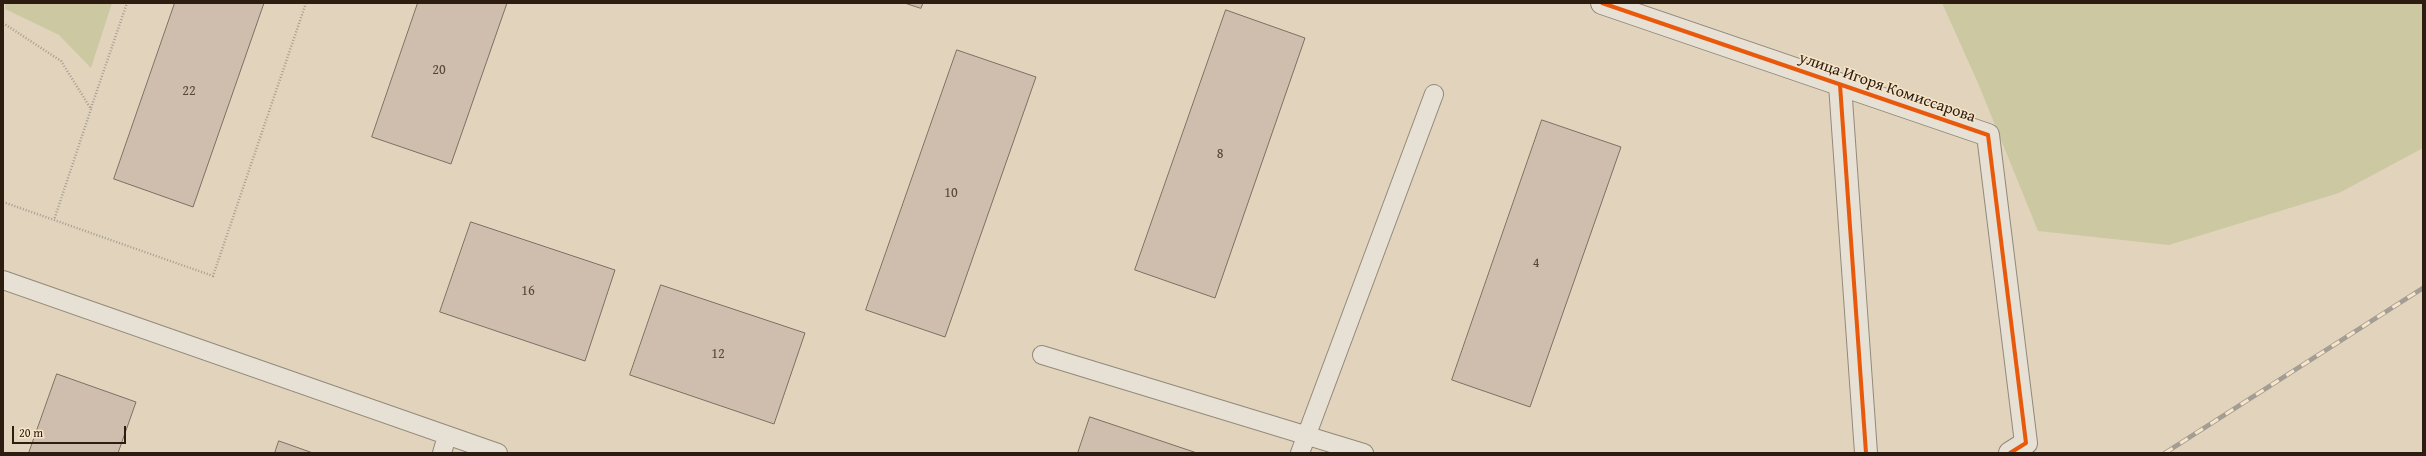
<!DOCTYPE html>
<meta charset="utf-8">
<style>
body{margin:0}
#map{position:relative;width:2426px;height:456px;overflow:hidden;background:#e2d4bc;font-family:"Gentium Book Plus",serif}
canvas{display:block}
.frame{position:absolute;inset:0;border:4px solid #2d1c10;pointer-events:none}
.scale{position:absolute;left:12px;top:426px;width:114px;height:18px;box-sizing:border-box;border:2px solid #2d1c10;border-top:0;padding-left:5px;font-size:12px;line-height:14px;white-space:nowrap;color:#2d1c10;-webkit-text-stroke:3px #f7e5c9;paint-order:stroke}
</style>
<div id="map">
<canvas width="2426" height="456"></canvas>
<div class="frame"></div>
<div class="scale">20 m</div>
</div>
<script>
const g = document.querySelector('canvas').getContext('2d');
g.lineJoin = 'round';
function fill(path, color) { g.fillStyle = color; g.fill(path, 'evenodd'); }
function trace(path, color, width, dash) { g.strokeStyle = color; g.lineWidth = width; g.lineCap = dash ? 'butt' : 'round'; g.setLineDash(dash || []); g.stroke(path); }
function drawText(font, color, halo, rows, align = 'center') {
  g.font = font + ' "Gentium Book Plus",serif'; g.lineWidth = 3; g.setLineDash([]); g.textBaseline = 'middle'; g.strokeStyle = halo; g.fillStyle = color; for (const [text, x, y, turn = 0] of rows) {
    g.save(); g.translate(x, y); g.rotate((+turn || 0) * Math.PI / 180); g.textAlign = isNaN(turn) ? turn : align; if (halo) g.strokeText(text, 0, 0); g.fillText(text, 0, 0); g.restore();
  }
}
const green = new Path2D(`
 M6,3H112L91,68L59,35L5,9Z
 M1942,3H2423V148L2339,193L2169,245L2038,231L1978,83Z`);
const building = new Path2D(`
 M175,3H264L193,207L114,179Z
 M418,3H507L451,164L372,137Z
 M905,3H923L921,8Z
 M1226,10L1305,38L1215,298L1135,270Z
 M957,50L1036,77L945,337L866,310Z
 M1542,120L1621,147L1530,407L1452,380Z
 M471,222L615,270L585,361L440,312Z
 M661,285L805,333L774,424L630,375Z
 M57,374L136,402L118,453H29Z
 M1090,417L1197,453H1078Z
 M279,441L313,453H275Z`);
const path = new Path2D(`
 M3,23L61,61L91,109L54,220
 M91,108L127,3
 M3,202L213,276L306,3`);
const service = new Path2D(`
 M3,280L498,453
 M1042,355L1364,453
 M442,453L447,436
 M1300,453L1434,94`);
const minor = new Path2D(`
 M1602,3L1988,135L2026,443L2010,453
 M1840,85L1866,453`);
const rail = new Path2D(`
 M2165,453L2423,288`);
const cycleway = new Path2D(`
 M1602,3L1988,135L2026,443L2010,453
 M1840,85L1866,453`);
const numberNames = [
 ["20",439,70],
 ["22",189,91],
 ["8",1220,154],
 ["10",951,193],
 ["4",1536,263],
 ["16",528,291],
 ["12",718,354]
];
const streetNames = [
 ["улица Игоря Комиссарова",1887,88,19]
];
fill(green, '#cbc8a2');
fill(building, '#cfbeae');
trace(building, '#7a7062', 1);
trace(service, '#92897a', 20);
trace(minor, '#92897a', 24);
trace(path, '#a49d93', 2.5, [1, 2]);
trace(service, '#e7e0d4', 18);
trace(minor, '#e7e0d4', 22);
trace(rail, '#a49d93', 4.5);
trace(rail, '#f7e5c9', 3, [9]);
trace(cycleway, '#e8590c', 4);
drawText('14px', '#564438', null, numberNames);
drawText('16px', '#2d1c10', '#f7e5c9', streetNames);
</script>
